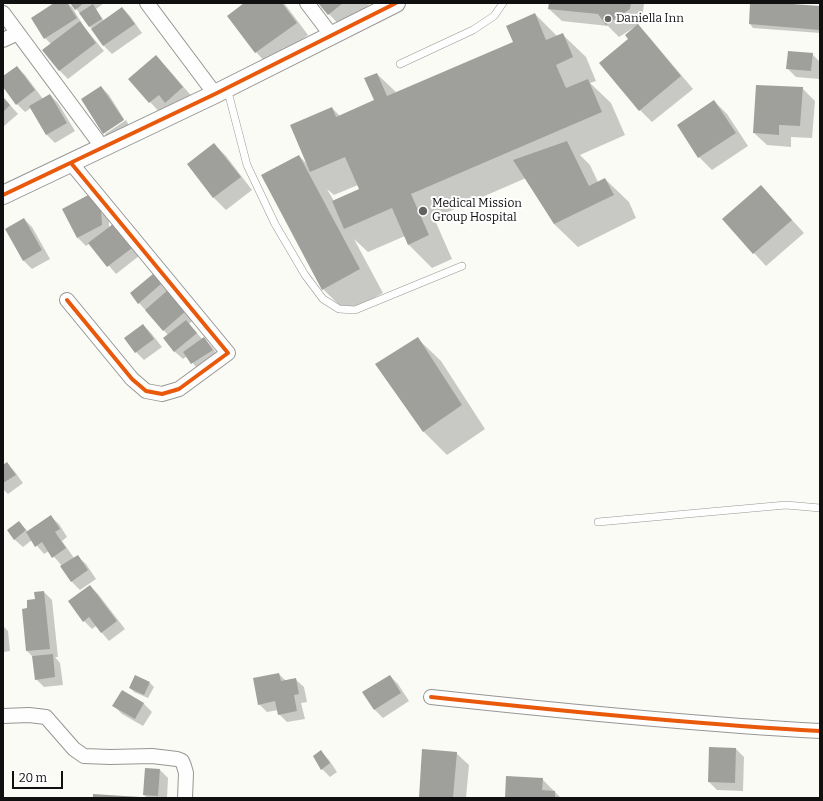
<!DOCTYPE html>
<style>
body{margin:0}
#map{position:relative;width:823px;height:801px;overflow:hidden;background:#fbfbf6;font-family:Bitter,serif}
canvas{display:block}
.frame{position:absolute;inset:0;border:4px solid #101010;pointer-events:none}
.scale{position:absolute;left:12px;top:771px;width:51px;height:18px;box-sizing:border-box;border:2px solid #101010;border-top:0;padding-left:5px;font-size:12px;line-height:14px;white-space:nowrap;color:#101010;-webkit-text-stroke:3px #fff;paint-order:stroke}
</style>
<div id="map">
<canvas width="823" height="801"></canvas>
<div class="frame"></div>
<div class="scale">20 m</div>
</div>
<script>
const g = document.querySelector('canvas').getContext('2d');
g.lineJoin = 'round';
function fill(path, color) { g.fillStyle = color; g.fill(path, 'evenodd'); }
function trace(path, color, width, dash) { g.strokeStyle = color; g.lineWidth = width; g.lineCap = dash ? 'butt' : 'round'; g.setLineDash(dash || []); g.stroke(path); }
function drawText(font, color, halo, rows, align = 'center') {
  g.font = font + ' Bitter,serif'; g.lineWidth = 4; g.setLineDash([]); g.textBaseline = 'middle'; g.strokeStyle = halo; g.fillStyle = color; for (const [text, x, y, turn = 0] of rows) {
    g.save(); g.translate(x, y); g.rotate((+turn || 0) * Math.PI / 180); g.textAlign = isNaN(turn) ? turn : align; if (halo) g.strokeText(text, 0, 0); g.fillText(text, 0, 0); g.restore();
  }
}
const shadow = new Path2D(`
 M56,3H68L72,7L84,27L104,51L68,79L59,70L51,44L45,38Z
 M71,3H104L96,9L104,21L122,8L130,16L142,33L112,54L104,46L83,17Z
 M246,3H284L308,35L268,65L256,52Z
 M319,3H371L341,27Z
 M550,3H644L642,21L638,25L650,38L693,89L652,122L640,110L630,39L634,29L633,28L619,37L608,26L562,21L549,9Z
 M751,3H767L820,7V33L753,28L750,24Z
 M535,14L557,36L562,34L586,57L596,81L590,83L611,103L625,135L580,155L590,165L598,182L605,179L629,202L636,218L578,247L554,224L526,178L434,218L452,259L432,268L408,244L405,236L368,252L354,239L383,293L347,313L323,289L299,156L308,165L332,108L340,116L375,101L377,74L397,93L515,42ZM358,185L360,190L334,201L327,189L334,195Z
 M812,54L820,62L819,79L796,77L788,69Z
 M156,56L168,69L195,100L162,115L129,79Z
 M17,67L25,75L43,99L50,95L58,103L75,131L55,143L47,135L31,108L25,112L17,104L3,86V77Z
 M101,87L109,95L124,119L104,132V133L82,100Z
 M802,88L815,101L812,138L791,137V147L767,145L754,133Z
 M3,97L18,114L4,126L3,125Z
 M714,101L727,114L748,146L712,170L699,157L678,125Z
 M126,120L131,129L112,141L105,134Z
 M214,144L226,156L252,190L226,210L214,198L188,165Z
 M761,186L804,233L766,266L754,253Z
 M92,194L109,219V228L121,233L139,256L116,274L90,243L86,246L78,238Z
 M24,219L32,227L50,259L32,269L24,261L6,229Z
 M153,275L194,319L189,324L203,340L204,338L212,347L220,358L200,372L187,356L183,359L174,351L168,335L139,303Z
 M143,325L151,333L162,347L144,360L136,352L126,338Z
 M417,338L441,361L485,429L447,455L423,431Z
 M7,463L15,472L23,483L8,494L3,489V466Z
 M50,516L59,524L67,537L62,541L74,558L77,556L86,564L96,579L80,590L72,582L62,566L49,551L44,554L32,540L23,547L14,539L19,522L28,532Z
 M90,586L98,594L125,629L109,641L96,626L92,629L84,621Z
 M44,592L52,600L58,657H55L60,663L63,685L44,687L36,679L33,657L27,651L23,610L28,609Z
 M3,626L8,631L10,651L3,652Z
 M279,674L286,681L295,679L304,687L307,702L301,703L305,719L287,722L279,714L278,710L267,712L259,704Z
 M390,676L398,684L409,701L383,718L375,710L364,692Z
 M150,683L154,687L148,698L134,692L130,688Z
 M144,704L152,712L143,726L122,714L114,706Z
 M736,749L744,757L743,791L717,790L709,782Z
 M321,752L329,760L337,772L330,777L322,769Z
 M456,753L469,765L466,798H420Z
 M160,770L168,778L167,798H147L144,795Z
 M542,779L561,798H506Z`);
const building = new Path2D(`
 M54,3H67L77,18L44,39L31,18Z
 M70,3H84L75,10Z
 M244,3H282L297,23L255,53L227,16Z
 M318,3H343L328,15Z
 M549,3H631L630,9L606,25L598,14L548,9Z
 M750,3H779L820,6V30L749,24Z
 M93,4L102,19L89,27L79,13Z
 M122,7L135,24L103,46L91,29Z
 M535,13L546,40L563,33L573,57L556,65L566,88L588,79L602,112L411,194L429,235L408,245L392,208L344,229L332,201L359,189L345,157L310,172L290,125L332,107L336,117L374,100L364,78L377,73L387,96L513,42L506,26Z
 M80,21L96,43L59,71L42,50Z
 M638,24L681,76L639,111L599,63L628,39L625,35Z
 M788,51L813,53L811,71L786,69Z
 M156,55L183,87L165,103L159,95L149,103L128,79Z
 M17,66L35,90L16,105L3,87V76Z
 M756,85L803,87L800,126L779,125V135L753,133Z
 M101,86L124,120L103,134L81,99Z
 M50,94L67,123L46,135L29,106Z
 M3,97L10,105L3,112Z
 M714,100L736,133L698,158L677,125Z
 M567,141L589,186L605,178L614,195L554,224L513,160Z
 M214,143L241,177L213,198L187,164Z
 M299,155L360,269L322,290L261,175Z
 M761,185L792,220L753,254L722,219Z
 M92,193L101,210L102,225L77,238L62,209Z
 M24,218L42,250L23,261L5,229Z
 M113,224L132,248L107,267L88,243Z
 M153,274L161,284L138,304L130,293Z
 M168,290L186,311L163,331L145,310Z
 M186,320L197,333L174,352L163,338Z
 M143,324L154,339L135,353L124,338Z
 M204,337L213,350L191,364L183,352Z
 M418,337L462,405L423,432L375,364Z
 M7,462L16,475L3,483V465Z
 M51,515L60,529L55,532L66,548L52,558L42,542L35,547L26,532Z
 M19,521L26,530L14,540L7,530Z
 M78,555L88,570L71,582L60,566Z
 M90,585L117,621L101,633L89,617L83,622L68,601Z
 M44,591L50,649L26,651L22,609L27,608V600L35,599L34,592Z
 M53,654L55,677L35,680L32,656Z
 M279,673L281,681L296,678L299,694L294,695L297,711L278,715L275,701L258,705L253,678Z
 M135,675L150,682L144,695L129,688Z
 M390,675L401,693L374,710L362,692Z
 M122,690L144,703L135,719L112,706Z
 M709,747L736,748L735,783L708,782Z
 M422,749L457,752L453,798H419Z
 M321,750L330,763L321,770L313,756Z
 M145,768L160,769L158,796L143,795Z
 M506,776L543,778L542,790L555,791V798H505Z
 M93,794L140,797V798H93Z`);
const service = new Path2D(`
 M400,64L473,30L494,16L503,3
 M227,88L247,165L275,224L305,275L323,299L339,309L355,310L462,266
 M598,522L786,505L820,508`);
const minor = new Path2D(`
 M147,3L215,94
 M307,3L332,36
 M3,13L103,148
 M3,40L18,33
 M67,300L132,379L146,391L162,394L179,389L228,353L71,163
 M431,697C561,711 690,724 820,731
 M3,716L29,715L46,717L74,749L84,756L110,757L152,756L177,759L182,761L184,766L186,773L185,798`);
const tertiary = new Path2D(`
 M3,195L215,94L396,3`);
const cycleway = new Path2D(`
 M3,195L215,94L396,3
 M67,300L132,379L146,391L162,394L179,389L228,353L71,163
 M431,697C561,711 690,724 820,731`);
const markers = [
 [608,19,4,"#626260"],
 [423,211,5,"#626260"]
];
const poiNames = [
 ["Daniella Inn",616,19],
 ["Medical Mission",432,204],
 ["Group Hospital",432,218]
];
fill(shadow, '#0003');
fill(building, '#9f9f9b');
trace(service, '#969694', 8);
trace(minor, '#969694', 16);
trace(tertiary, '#969694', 20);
trace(service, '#fefefe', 7);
trace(minor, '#fefefe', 14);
trace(tertiary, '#fefefe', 18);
trace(cycleway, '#e8590c', 4);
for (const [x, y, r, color] of markers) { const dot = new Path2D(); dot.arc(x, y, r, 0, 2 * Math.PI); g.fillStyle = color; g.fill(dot); trace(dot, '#fff', 1.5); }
drawText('12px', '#101010', '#fff', poiNames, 'left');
</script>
